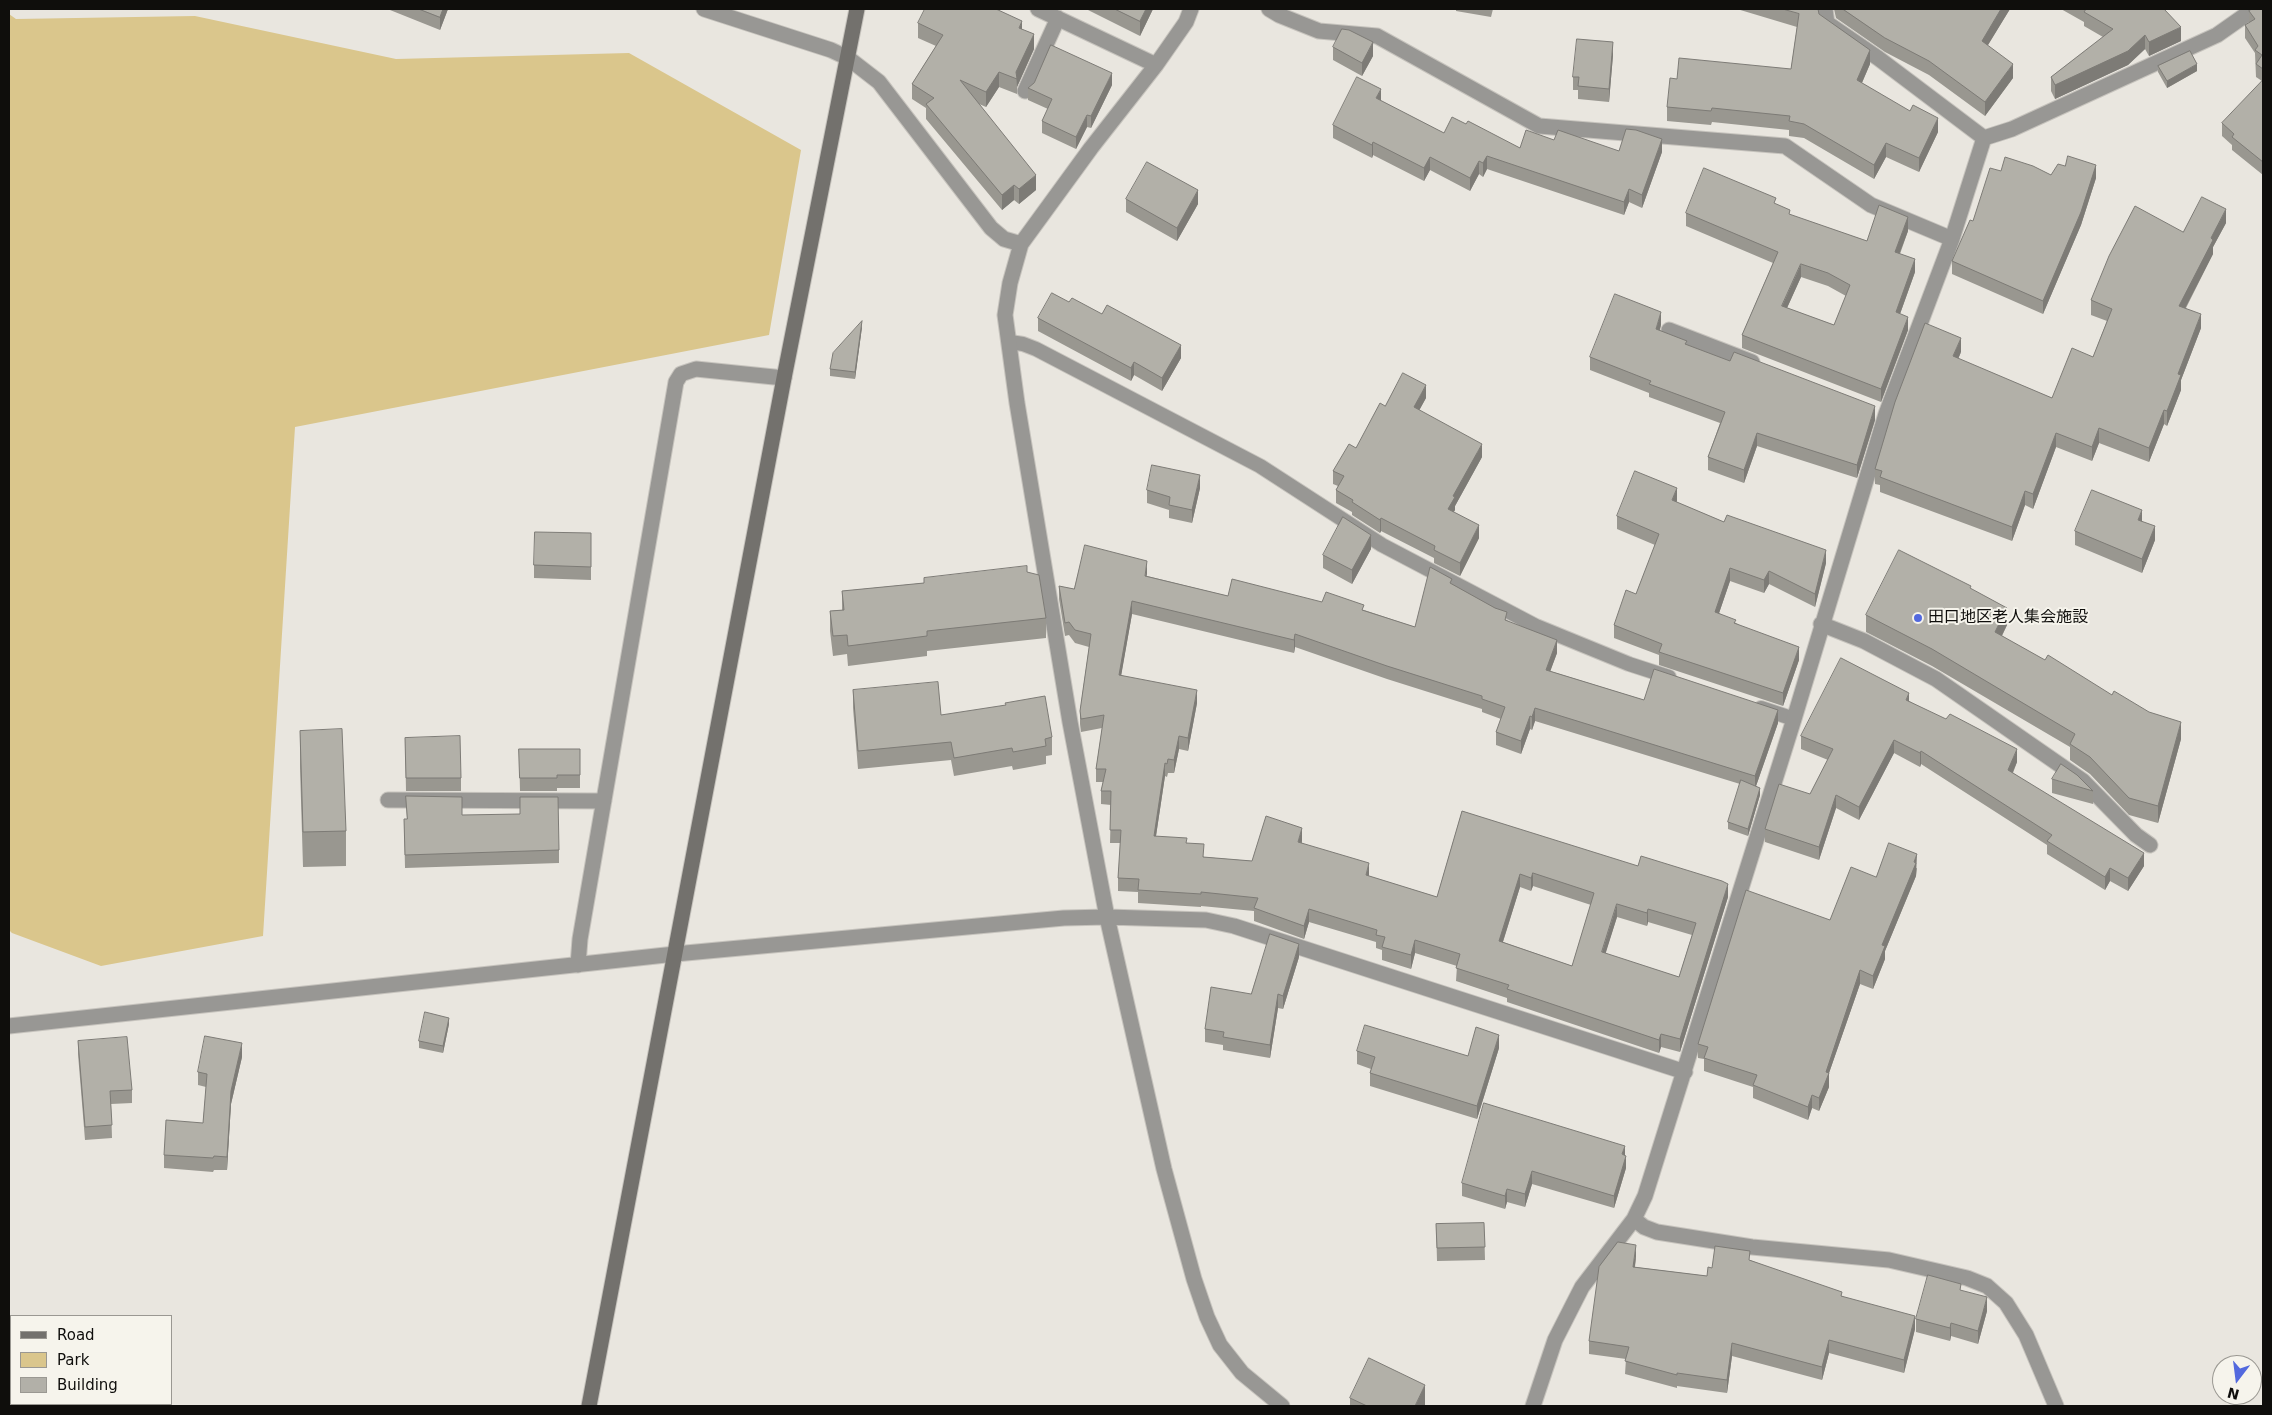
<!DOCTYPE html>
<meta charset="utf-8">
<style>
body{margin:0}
#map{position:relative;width:2272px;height:1415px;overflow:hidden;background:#e9e6df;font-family:"DejaVu Sans",sans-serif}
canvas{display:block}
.frame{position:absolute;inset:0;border:10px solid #0f0e0c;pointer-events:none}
.legend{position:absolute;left:10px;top:1315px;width:162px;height:90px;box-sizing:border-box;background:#f6f4ec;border:1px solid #9a9892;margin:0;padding:6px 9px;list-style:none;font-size:15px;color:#0f0e0c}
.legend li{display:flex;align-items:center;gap:10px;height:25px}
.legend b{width:25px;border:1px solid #9a9892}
.north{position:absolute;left:2212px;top:1355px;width:50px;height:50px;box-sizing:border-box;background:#f6f4ec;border:1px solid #9a9892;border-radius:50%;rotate:195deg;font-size:14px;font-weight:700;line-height:20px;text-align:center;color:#0f0e0c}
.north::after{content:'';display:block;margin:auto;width:18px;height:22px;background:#5369de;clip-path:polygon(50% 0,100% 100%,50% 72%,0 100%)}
</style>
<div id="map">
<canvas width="2272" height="1415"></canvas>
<div class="frame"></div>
<ul class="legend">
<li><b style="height:6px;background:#73716d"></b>Road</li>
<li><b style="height:14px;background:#dac68c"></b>Park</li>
<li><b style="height:14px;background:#b2b0a8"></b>Building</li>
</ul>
<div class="north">N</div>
</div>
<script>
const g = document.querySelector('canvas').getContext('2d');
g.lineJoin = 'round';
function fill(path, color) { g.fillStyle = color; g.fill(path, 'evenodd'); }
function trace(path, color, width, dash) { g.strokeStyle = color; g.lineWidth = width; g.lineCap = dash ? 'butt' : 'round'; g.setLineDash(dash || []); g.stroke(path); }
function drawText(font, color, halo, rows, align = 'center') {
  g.font = font + ' "DejaVu Sans","Noto Sans JP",sans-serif'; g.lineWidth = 4; g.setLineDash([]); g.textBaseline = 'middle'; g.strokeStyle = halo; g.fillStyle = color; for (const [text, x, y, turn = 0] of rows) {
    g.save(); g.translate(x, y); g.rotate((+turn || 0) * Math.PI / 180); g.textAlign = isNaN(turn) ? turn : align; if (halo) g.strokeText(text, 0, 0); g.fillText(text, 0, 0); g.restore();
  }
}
const green = new Path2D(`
 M9,14L16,19L195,16L396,59L629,53L801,150L769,335L295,427L263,936L101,966L12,933L9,930Z`);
const lane = new Path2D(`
 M1010,342L1023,344L1036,349L1260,466L1382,545L1536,626L1629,664L1669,677
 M1761,708L1794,719`);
const street = new Path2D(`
 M704,9L831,50L848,58L879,82L991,228L1004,239L1021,244
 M1038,9L1156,65
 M1191,9L1186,22L1156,65L1091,148L1021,244L1010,283L1005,315L1017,403L1070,722L1107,917L1164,1169L1194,1279L1207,1317L1220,1345L1242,1373L1282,1406
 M1269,9L1279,15L1319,31L1377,36L1539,126L1785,146L1871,205L1952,239
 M1825,9L1827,23L1878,58L1984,138
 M1025,91L1058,18
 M1984,138L2012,129L2217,35L2254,9
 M1669,330L1752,362
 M1821,624L1864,641L1936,679L2083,781L2136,835L2150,845
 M388,800L604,801
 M578,965L580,939L676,382L681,374L696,369L784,378
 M9,1026L675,954L1064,918L1107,917L1206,920L1234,926L1685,1072
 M1634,1219L1644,1227L1657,1232L1752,1247L1889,1260L1967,1278L1987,1286L2006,1303L2026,1335L2056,1406
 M1533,1406L1555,1340L1582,1287L1634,1219L1645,1196L1794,719L1886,414L1952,239L1984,138`);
const secondary = new Path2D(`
 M589,1406L784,378L857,9`);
const wall = new Path2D(`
 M390,9H448L440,30L390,10Z
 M1086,9H1153L1140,36Z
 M1456,9H1493L1491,17L1456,11Z
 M1737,9H1818L1819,14L1870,64L1862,83L1938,132L1919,172L1886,157L1874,179L1804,138L1789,136V130L1712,122L1711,125L1667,121V107L1677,79L1791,69L1797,27Z
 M1834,9H2010L1987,46L2013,78L1985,116L1929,75L1885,52L1836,18Z
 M2061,9H2164L2181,41L2149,56L2145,49L2128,65L2055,99L2051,91V77L2103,37L2084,26V22Z
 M2263,9V175L2232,150V145L2222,136V123L2262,81L2256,77L2255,53L2245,38V25L2249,23V11Z
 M918,23L1022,29L1034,49L1017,87V94L999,87L986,107L979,104L1036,190L1019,204L1014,200L1002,210L926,119V108L912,99V84L936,46L918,38Z
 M1333,47L1373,56L1362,76L1333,60Z
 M1613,55L1609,102L1578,99V90H1573V77Z
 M2158,66L2197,71L2167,88L2158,72Z
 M1112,85L1091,128L1087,127L1076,149L1042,133V121L1048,109L1028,100V88Z
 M1381,101L1444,133L1466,124L1520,148L1554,140L1619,151L1662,152L1642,208L1629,202L1624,215L1487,169L1483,177L1479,174L1470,191L1430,170L1424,181L1373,155L1372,158L1333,138V125Z
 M2001,171L2096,178L2081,225L2043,314L1952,274V261Z
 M1126,199L1198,204L1177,241L1126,212Z
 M1776,204L1790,215L1867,241L1908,231L1900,254L1915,272L1900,314L1908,330L1881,402L1742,348V335L1773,263L1686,226V213ZM1801,277L1828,286L1846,296L1834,325L1787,308Z
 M2226,223L2213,247V254L2186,308L2201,328L2181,380V390L2167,426L2164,424L2149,462L2099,443L2092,461L2056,447L2033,509L2025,505L2012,541L1880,492V485L1875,484V469L1961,352L1958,359L2052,398L2093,357L2107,321L2091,315V300L2183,232Z
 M1069,302L1181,358L1162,391L1134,375L1131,381L1038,331V318Z
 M1661,325L1660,330L1687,344L1875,420L1857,478L1757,446L1744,483L1708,470V457L1720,423L1649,397V393L1590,370V357Z
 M862,327L855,379L830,376V369Z
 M1426,398L1419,410L1482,457L1455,506V510L1453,512L1479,538L1460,576L1434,563V558L1381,531L1380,533L1352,515V512L1336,503V490L1338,486L1333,484V471L1356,448L1385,406Z
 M1200,488L1192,523L1169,518V510L1147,503V490Z
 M1677,501L1676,502L1724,522L1826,563L1815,607L1769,584L1764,593L1730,581L1719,613L1799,660L1783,706L1659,665V655L1614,638V625L1636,594L1655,545L1617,529V516Z
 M2142,521L2155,540L2142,573L2075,545V531Z
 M591,533V580L534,578V565Z
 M1371,549L1352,584L1323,568V555Z
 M1027,572L1046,618V638L927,651V656L848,666L847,654L833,656L830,631V611L842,610V591L924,583V578Z
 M1147,576L1228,596L1322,602L1364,610L1415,627L1452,584L1557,653L1550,671L1644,700L1778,723L1756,786L1760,795L1748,836L1728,829V822L1740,784L1535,721L1532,730L1530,729L1521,754L1496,745V732L1501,719L1482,712V709L1387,679L1295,647L1294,653L1132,614L1121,675L1197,703L1188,751L1179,749L1174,773H1168L1167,777L1165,776L1156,836L1187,843L1204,857L1252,861L1302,841V843L1369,876L1437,897L1462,811L1728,897L1680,1052L1661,1047L1659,1053L1507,1002V998L1456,981L1457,966L1415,953L1411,969L1382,960V950L1376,948V942L1309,922L1304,939L1254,921V911L1201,906V907L1138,903V892L1118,891V878L1121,843H1110L1111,805L1101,804V791L1103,782H1096V769L1102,728L1081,732L1080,724V711L1089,647L1075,643L1069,635L1065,636L1059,599V586L1074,589ZM1533,886L1591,905L1572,966L1503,942L1520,887L1531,891ZM1617,917L1647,926L1648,922L1692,935L1679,977L1605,954Z
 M1971,589L2007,625L2002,636L2181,739L2158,823L2129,815L2090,774L2070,760V747L1932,666L1866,632V615Z
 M853,690L941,715L1052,737V755L1046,756V764L1013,770L1012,766L954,776L951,760L858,769L853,708Z
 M1909,701L2017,762L2013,773L2144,866L2128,891L2110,881L2105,890L2047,854V845L1921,764L1920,767L1894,753L1859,820L1836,808L1819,860L1765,842V829L1810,794L1828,760L1801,749V736Z
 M300,731L346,831V866L303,867L300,767Z
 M405,738L461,778V791H406Z
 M519,749H580V788H557V791H520Z
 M2052,779L2093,791V804L2052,793Z
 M406,796L462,815L559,850V863L405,868L404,819H407Z
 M1917,868L1916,876L1885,951V959L1873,989L1860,984L1829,1073V1087L1819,1111L1812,1108L1808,1120L1753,1098V1087L1704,1071V1059L1698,1058V1044L1876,877Z
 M1299,957L1283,1009L1278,1008L1270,1058L1223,1050V1045L1205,1042V1029Z
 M449,1024L443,1053L419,1048V1041Z
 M78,1041L132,1090V1103L111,1104L112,1138L85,1140L78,1054Z
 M1499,1048L1477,1119L1370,1086V1073L1371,1069L1357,1064V1051L1468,1056Z
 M242,1057L231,1104L227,1170H214L213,1172L164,1168V1155L203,1123L206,1087L198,1085V1072Z
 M1625,1155L1626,1168L1614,1208L1532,1184L1525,1207L1507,1202L1505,1209L1462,1196V1183Z
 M1484,1223L1485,1260L1437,1261L1436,1224Z
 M1636,1257L1635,1267L1707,1276L1712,1268L1750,1260L1842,1296L1915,1329L1904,1373L1829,1353L1822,1380L1732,1356L1727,1393L1677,1386V1388L1625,1374L1626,1359L1589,1354V1341Z
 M1961,1291L1987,1311L1978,1344L1951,1336L1950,1341L1916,1332V1319Z
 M1350,1398L1425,1406H1350Z`);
const shadedWall = new Path2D(`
 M443,9H448L440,30V17Z
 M1146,9H1153L1140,36V21Z
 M2001,9H2010L1982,55V41Z
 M1022,21V36L1019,28Z
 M2181,27V41L2149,56V42Z
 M1034,34V49L1017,87L1016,72Z
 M2145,35V49L2128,65L2055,99V85Z
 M1373,42V56L1362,76V63Z
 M1613,42V55L1609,102V89Z
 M1870,50V64L1857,94V80Z
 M2013,64V78L1985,116V102Z
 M2197,64V71L2167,88V81Z
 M999,72V87L986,107V92Z
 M1112,73V85L1091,128V116Z
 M1381,89V103L1376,98Z
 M1087,115V127L1076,149V137Z
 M1938,118V132L1919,172V158Z
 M1662,139V152L1642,208V195Z
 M1373,142V155L1372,158V145Z
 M1886,143V157L1874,179V165Z
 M1487,156V169L1483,177V163Z
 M1430,157V170L1424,181V168Z
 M1479,161V174L1470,191V178Z
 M2096,165V178L2081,225L2043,314V301Z
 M1036,175V190L1019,204V189Z
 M1014,185V200L1002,210V195Z
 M1629,189V202L1624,215V202Z
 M1198,190V204L1177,241V228Z
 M2226,209V223L2213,247V254L2179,320V306L2211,238Z
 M1908,217V231L1895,265V252Z
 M1915,259V272L1896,325V312Z
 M1801,264V277L1782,319V306Z
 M1661,312V325L1656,342V329Z
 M2201,314V328L2181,380V390L2167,426V411L2178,374Z
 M1908,317V330L1881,402V389Z
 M862,321V327L855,379V372Z
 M1961,338V352L1953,371V356Z
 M1181,345V358L1162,391V378Z
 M1134,362V375L1131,381V368Z
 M1426,385V398L1414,420V407Z
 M1875,406V420L1857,478V465Z
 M2164,410V424L2149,462V448Z
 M2099,428V443L2092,461V447Z
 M1757,433V446L1744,483V470Z
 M2056,433V447L2033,509V494Z
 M1482,444V457L1455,506V510L1448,522V509L1453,496Z
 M1200,475V488L1192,523V510Z
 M1677,488V501L1672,513V500Z
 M2025,491V505L2012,541V527Z
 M2142,510V523L2138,520Z
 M1381,518V531L1380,533V520Z
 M1479,525V538L1460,576V563Z
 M2155,526V540L2142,573V559Z
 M1371,535V549L1352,584V570Z
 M1826,550V563L1815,607V594Z
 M1147,561V574L1145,589V576Z
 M1730,568V581L1715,625V612Z
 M1769,571V584L1764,593V580Z
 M1132,601V614L1119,688V675Z
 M2007,608V625L1995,649V632Z
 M1295,634V647L1294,653V640Z
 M1557,640V653L1546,683V670Z
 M1799,647V660L1783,706V693Z
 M1197,690V703L1188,751V738Z
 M1909,693V706L1906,700Z
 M1535,708V721L1532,730V717Z
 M1778,710V723L1755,789V776Z
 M1530,716V729L1521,754V741Z
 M2181,722V739L2158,823V806Z
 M1179,736V749L1174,773V760Z
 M1894,740V753L1859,820V807Z
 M2017,749V762L2008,783V770Z
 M1921,751V764L1920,767V753Z
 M1165,763V776L1154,849V836Z
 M1760,788V795L1748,836V829Z
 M1836,795V808L1819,860V847Z
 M1302,828V841L1298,855V842Z
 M2144,853V866L2128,891V878Z
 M1917,854L1916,876L1885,951V959L1873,989V976L1882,945Z
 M1369,863V876L1366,888V875Z
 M2110,868V881L2105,890V877Z
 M1533,873V886L1531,891V878Z
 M1520,874V887L1499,954V941Z
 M1728,884V897L1680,1052V1039Z
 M1617,904V917L1602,965V952Z
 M1309,909V922L1304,939V926Z
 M1648,909V922L1647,926V913Z
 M1415,940V953L1411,969V955Z
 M1299,944V957L1283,1009V996Z
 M1860,970V984L1829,1073V1087L1819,1111V1098L1826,1072Z
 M1278,994V1008L1270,1058V1045Z
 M449,1018V1024L443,1053V1046Z
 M1661,1034V1047L1659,1053V1040Z
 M1499,1035V1048L1477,1119V1106Z
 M242,1043V1057L231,1104L227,1170V1157L231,1091Z
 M1812,1095V1108L1808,1120V1107Z
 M1625,1146V1159L1622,1154Z
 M1626,1156V1168L1614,1208V1196Z
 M1532,1171V1184L1525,1207V1194Z
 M1507,1189V1202L1505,1209V1196Z
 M1636,1245V1257L1633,1280V1267Z
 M1987,1297V1311L1978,1344V1331Z
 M1915,1316V1329L1904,1373V1360Z
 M1951,1323V1336L1950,1341V1328Z
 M1829,1340V1353L1822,1380V1367Z
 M1732,1343V1356L1727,1393V1380Z
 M1425,1385V1406H1415Z`);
const building = new Path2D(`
 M419,9H443L440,17Z
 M925,9H996L1022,21L1019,28L1034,34L1016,72L1017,79L999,72L986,92L960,80L1036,175L1019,189L1014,185L1002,195L926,104L934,98L912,84L943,35L918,23Z
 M1115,9H1146L1140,21Z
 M1783,9H1818L1819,14L1870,50L1857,80L1910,111L1913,105L1938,118L1919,158L1886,143L1874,165L1804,124L1789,121L1790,116L1712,108L1711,111L1667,107L1670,78L1677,79L1679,58L1791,69L1799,14Z
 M1843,9H2001L1982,41L2013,64L1985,102L1929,61L1885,38Z
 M2085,9H2164L2181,27L2149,42L2145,35L2128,51L2055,85L2051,77L2113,29L2084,12L2086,9Z
 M2252,9H2263V69L2256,64L2262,55L2255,50L2258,46L2245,25L2255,19L2249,11Z
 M1342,29L1349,30L1373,42L1362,63L1333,47Z
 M1577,39L1613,42L1609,89L1578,86L1579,77H1573Z
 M1051,45L1112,73L1091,116L1087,115L1076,137L1042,121L1052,99L1028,88L1034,83Z
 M2190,51L2197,64L2167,81L2158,66Z
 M1357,77L1381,89L1376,98L1444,133L1452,117L1466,124L1468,121L1520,148L1526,130L1554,140L1558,130L1619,151L1626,129L1636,130L1662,139L1642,195L1629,189L1624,202L1487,156L1483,163L1479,161L1470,178L1430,157L1424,168L1373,142L1372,145L1333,125Z
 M2263,80V162L2232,137L2234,134L2222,123Z
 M2068,156L2096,165L2081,212L2043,301L1952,261L1970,220L1973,221L1990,168L2001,171L2005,157L2033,166L2051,175L2058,164L2065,166Z
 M1147,162L1198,190L1177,228L1126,199Z
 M1704,168L1776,198L1774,203L1790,210L1789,214L1867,241L1879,205L1908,217L1895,252L1915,259L1896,312L1908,317L1881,389L1742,335L1778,252L1686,213ZM1801,264L1828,273L1850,285L1834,325L1782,306Z
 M2202,197L2226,209L2211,238L2213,240L2179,306L2201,314L2178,374L2181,375L2167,411L2164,410L2149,448L2099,428L2092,447L2056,433L2033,494L2025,491L2012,527L1880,477L1882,471L1875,469L1895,402L1925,323L1961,338L1953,356L2052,398L2072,348L2093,357L2112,309L2091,300L2109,256L2135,206L2183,232Z
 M1052,293L1069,302L1072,298L1102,314L1107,305L1181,345L1162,378L1134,362L1131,368L1038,318Z
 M1615,294L1661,312L1656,329L1687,341L1685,344L1730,361L1734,352L1875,406L1857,465L1757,433L1744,470L1708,457L1725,412L1649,384L1651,381L1590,357Z
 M862,321L855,372L830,369L833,353Z
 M1403,373L1426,385L1414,407L1482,444L1453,496L1455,497L1448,509L1479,525L1460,563L1434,550L1435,546L1381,518L1380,520L1352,502L1353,500L1336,490L1344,476L1333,471L1349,444L1356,448L1380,403L1385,406Z
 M1152,465L1200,475L1192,510L1169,505L1170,497L1147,490Z
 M1635,471L1677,488L1672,500L1724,522L1727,515L1826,550L1815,594L1769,571L1764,580L1730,568L1715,612L1736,620L1734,623L1799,647L1783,693L1659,652L1662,644L1614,625L1626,590L1636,594L1659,534L1617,516Z
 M2092,490L2142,510L2138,520L2155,526L2142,559L2075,531Z
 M1343,517L1371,535L1352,570L1323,555Z
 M535,532L591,533V567L534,565Z
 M1085,545L1147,561L1145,576L1228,596L1232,579L1322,602L1326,592L1364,605L1362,610L1415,627L1430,567L1452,579L1450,583L1495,608L1507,612L1505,620L1557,640L1546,670L1644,700L1654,669L1778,710L1755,776L1535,708L1532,717L1530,716L1521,741L1496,732L1505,707L1482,699V696L1387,666L1295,634L1294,640L1132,601L1119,675L1197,690L1188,738L1179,736L1174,760L1168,759L1167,764L1165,763L1154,836L1187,838L1186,843L1204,844L1203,857L1252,861L1266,816L1302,828L1298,842L1369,863L1366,875L1437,897L1462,811L1638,866L1641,856L1722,881L1728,884L1680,1039L1661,1034L1659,1040L1507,989L1509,985L1456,968L1460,954L1415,940L1411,955L1382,947L1385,937L1376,935L1377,930L1309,909L1304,926L1254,908L1258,898L1201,892V894L1138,890L1139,879L1118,878L1121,830H1110L1111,791H1101L1106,769H1096L1104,715L1081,719L1080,711L1091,634L1075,630L1069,622L1065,623L1059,586L1074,589ZM1533,873L1594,893L1572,966L1499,941L1520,874L1531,878ZM1617,904L1647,913L1648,909L1696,923L1679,977L1602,952Z
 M1899,550L1971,586L1970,588L2007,608L1995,632L2045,660L2048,655L2112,695L2114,691L2149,712L2181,722L2158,806L2129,798L2090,757L2070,744L2075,734L1932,649L1866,615Z
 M1027,566V572L1039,575L1046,618L927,631V636L848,646L847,635L833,636L830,611L844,610L842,591L924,583V578Z
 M1841,658L1909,693L1906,700L1946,719L1950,714L2017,749L2008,770L2144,853L2128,878L2110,868L2105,877L2047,841L2052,835L1921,751L1920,753L1894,740L1859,807L1836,795L1819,847L1765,829L1779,784L1810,794L1833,749L1801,736Z
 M938,682L941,715L1006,705L1005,703L1045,696L1052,737L1045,739L1046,746L1013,752L1012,748L954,758L951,742L858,751L853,690Z
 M342,729L346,831L303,832L300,731Z
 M460,736L461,778H406L405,738Z
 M519,749H580V775H557V778H520Z
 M2061,764L2077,775L2093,791L2052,779Z
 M1741,780L1760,788L1748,829L1728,822Z
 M406,796L462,797V815L520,814V797H558L559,850L405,855L404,819H407Z
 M1889,843L1917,854L1914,862L1916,863L1882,945L1885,946L1873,976L1860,970L1826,1072L1829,1073L1819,1098L1812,1095L1808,1107L1753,1085L1757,1075L1704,1058L1708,1047L1698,1044L1746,890L1830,920L1851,867L1876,877Z
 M1270,934L1299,944L1283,996L1278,994L1270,1045L1223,1037L1224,1032L1205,1029L1211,987L1251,994Z
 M425,1012L449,1018L443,1046L419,1041Z
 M1365,1025L1468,1056L1476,1027L1499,1035L1477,1106L1370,1073L1375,1057L1357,1051Z
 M205,1036L242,1043L231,1091L227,1157L214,1156L213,1158L164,1155L166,1120L203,1123L207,1074L198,1072Z
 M127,1037L132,1090L110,1091L112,1125L85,1127L78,1041Z
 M1484,1103L1625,1146L1622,1154L1626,1156L1614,1196L1532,1171L1525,1194L1507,1189L1505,1196L1462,1183Z
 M1484,1223L1485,1247L1437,1248L1436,1224Z
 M1618,1242L1636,1245L1633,1267L1707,1276L1708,1267L1712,1268L1715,1246L1750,1251L1749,1260L1842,1292L1841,1296L1915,1316L1904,1360L1829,1340L1822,1367L1732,1343L1727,1380L1677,1373V1375L1625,1361L1629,1347L1589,1341L1599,1267Z
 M1928,1275L1961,1284L1960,1290L1987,1297L1978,1331L1951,1323L1950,1328L1916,1319Z
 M1369,1358L1425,1385L1415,1406H1367L1350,1398Z`);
const markers = [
 [1918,618,5,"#5369de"]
];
const poiNames = [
 ["田口地区老人集会施設",1928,618]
];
fill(green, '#dac68c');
trace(lane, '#c6c3bd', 16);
trace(street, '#c6c3bd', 17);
trace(secondary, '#c6c3bd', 17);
trace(lane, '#989794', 14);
trace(street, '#989794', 15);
trace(secondary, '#73716d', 15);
fill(wall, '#999790');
fill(shadedWall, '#7d7b76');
fill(building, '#b2b0a8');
trace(building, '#7d7b76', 1);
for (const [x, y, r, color] of markers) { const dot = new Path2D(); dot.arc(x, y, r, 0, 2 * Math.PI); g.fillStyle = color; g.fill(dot); trace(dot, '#f6f4ec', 2); }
drawText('16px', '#0f0e0c', '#f6f4ec', poiNames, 'left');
</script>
